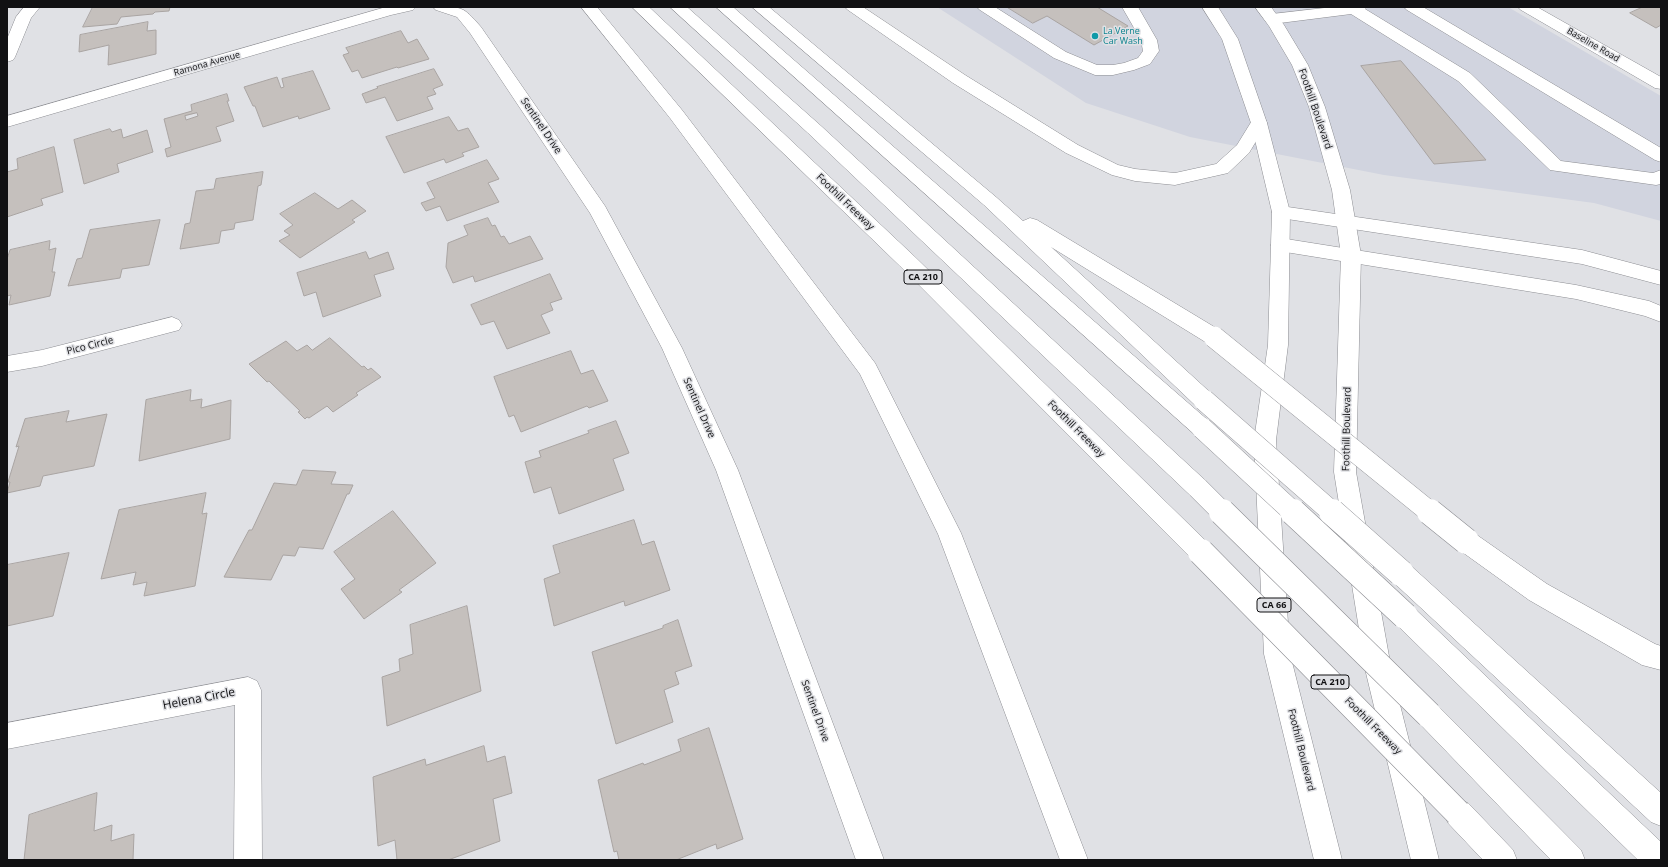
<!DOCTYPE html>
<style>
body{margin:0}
#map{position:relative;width:1668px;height:867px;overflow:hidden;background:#e0e1e5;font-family:"Open Sans",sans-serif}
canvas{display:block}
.frame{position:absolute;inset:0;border:8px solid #111113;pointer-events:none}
</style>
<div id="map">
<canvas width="1668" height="867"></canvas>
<div class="frame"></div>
</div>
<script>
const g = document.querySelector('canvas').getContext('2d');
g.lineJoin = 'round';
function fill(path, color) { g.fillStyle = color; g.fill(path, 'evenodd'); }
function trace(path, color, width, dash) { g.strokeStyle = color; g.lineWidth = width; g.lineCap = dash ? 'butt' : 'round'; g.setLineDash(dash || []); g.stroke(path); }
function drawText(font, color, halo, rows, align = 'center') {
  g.font = font + ' "Open Sans",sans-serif'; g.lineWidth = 3; g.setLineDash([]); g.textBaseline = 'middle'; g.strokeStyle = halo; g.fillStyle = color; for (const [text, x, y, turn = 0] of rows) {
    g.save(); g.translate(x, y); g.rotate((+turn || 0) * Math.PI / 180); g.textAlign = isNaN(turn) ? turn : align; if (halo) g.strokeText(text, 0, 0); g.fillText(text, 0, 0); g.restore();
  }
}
const built = new Path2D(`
 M937,7H1508L1661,96V221L1594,203L1384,175L1190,137L1086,103Z`);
const building = new Path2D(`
 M93,7H170L169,11L155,12L153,14L121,17L117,24L83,27Z
 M1007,7H1097L1128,26L1094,45L1047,16L1033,23Z
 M1643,7H1661V25L1656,28L1630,13Z
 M148,22L147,31L156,30V54L108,65L109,45L79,52L80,35Z
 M401,31L408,43L417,39L429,59L398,68L397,67L362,78L358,70L352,72L343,55L349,53L346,48Z
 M1401,61L1486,160L1434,164L1361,66Z
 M434,69L443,85L433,89L436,94L427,97L433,109L397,121L385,97L366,103L362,94L378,88L377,87Z
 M313,71L330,109L299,119L298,116L263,127L255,106H253L244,87L277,77L281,88L284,87L282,79Z
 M227,94L229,101H227L234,121L216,127L221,141L167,157L165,149L171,147L164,119L192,111L191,105ZM197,113L198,116L186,120L185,116Z
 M449,117L458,131L468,128L479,147L462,153L464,156L446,163L444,159L404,173L386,137Z
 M110,129L112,132L121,129L123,138L147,130L153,152L117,164L119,172L84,184L74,140Z
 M54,147L63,192L41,199L43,205L7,217V172L18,169L17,159Z
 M487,160L499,179L488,183L499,202L447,221L440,206L426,211L421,203L435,198L427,183Z
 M263,172L261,185L258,186L253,220L235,223L234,229L221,231L219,243L180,249L185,224L190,223L196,191L214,189L216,179Z
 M315,193L338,209L352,200L366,211L352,220L355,222L300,258L279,241L290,235L284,231L293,225L280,214Z
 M488,218L492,226L495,225L501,237L504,236L509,244L530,236L543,259L475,282L473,276L453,283L446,267L448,243L468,235L464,226Z
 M160,220L149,265L122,269L120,278L68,286L77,259L82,258L90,230Z
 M50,241L49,250L56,248L52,272H55L50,296L9,305L11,295L7,296V259L10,250Z
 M366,252L369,259L388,252L394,269L374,275L381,296L323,317L316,292L304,296L297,273Z
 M550,274L562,299L550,303L553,310L541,315L550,333L507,349L494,321L481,325L471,305Z
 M330,338L362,367L364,366L368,370L371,368L381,377L356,393L358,395L333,412L327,406L309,418L307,417L305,419L298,412L300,411L269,381L267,382L249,364L286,341L297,351L307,345L312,350Z
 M571,351L581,374L593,370L608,401L589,408L587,406L521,432L514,415L509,417L494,377Z
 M191,390L190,401L202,399L201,408L231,400L230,439L139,461L146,400Z
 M69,411L66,422L107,414L94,466L43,476L40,486L7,493L10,482H8L19,446L16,447L25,419Z
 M616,421L629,453L613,459L624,490L559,514L551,487L534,493L525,462L541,457L539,451L589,433L588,431Z
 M303,470L336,472L331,484L353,485L349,494H347L323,549L299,547L295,556L283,555L271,580L224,577L249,530H252L274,483L296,485Z
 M206,493L202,514L207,513L195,586L144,596L147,582L133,585L136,572L101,579L119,510Z
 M393,511L436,563L399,590L402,592L364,619L341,589L355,579L334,552Z
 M634,520L642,545L654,541L670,590L625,606L624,601L554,626L544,579L560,573L553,546Z
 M69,553L53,616L7,626V565Z
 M467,606L481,691L387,726L382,677L400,671L399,659L413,654L410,625Z
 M678,620L692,666L675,672L679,684L664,690L673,722L616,744L592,652L663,628V626Z
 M709,728L743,839L717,849L716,844L676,860H619L617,851L614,852L598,780L643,763L644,765L681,751L678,740Z
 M484,746L487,762L505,756L512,793L493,799L500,841L448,860H397L395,840L378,846L373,777L425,759L426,765Z
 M97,793L94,831L112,825L111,841L134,834L133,860H24L29,815Z`);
const minor = new Path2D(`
 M24,7H40L31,18L15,57L13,60L7,62V39L16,17Z
 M386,7H416L413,10L391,15L7,127V116Z
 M433,7C462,7 462,5 481,27L605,206L682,348L738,470L884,860H856L716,470L662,348L590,213L470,33L457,17L436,10Z
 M977,7H995L1066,52L1097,65H1113L1124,63L1138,58L1143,51L1141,40L1122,7H1138L1157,40L1159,51L1150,64L1134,70L1113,75H1095L1054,58L980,10Z
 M1333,7H1367L1365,9L1470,73L1561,161L1653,173L1661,170V184L1656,185L1550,170L1458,81L1351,14L1272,24L1267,22L1264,19L1267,16L1272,14Z
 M1404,7H1423L1661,148V162L1655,160L1407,10Z
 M172,317L179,320L182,325L179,330L42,366L7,372V356L42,350Z
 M248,677L257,681L261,690L262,860H234L235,705L7,749V723Z`);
const major = new Path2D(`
 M1202,7H1218L1238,39L1267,123L1290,212L1288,345L1276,440L1290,654L1342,860H1314L1264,654L1254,440L1268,345L1272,212L1251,123L1222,39Z
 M1255,7H1271L1284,25L1308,65L1325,107L1350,190L1361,255L1356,472L1392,673L1439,860H1411L1366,673L1334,472L1341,255L1332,190L1309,107L1292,65L1269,26Z
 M1518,7H1537L1661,77V89L1655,88L1521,10Z`);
const highway = new Path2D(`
 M581,7H597L682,110L875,363L961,533L1088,860H1060L938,534L860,374L670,118Z
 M632,7H649L914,256L1209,544L1213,552L1209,560L1201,563L1193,560L900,266Z
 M670,7H687L820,125L1206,481L1209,488L1206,495L1198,498L1190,495L808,133Z
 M716,7H733L1210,422L1213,428L1210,434L1202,437L1194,434Z
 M752,7H769L996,197L1023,221L1030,218L1037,220L1221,331L1224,337L1221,343L1214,345L1207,343L1051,247L1212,394L1215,400L1212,406L1204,409L1196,406L984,205Z
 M845,7H863L965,75L1078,145L1118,165L1135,169L1175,173L1216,164L1237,145L1253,119L1259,118L1265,119L1267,123L1249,153L1228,173L1175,185L1135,181L1112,175L1066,153L953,83L848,10Z
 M1281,206L1582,250L1661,271V285L1582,264L1274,217L1272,212L1274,207Z
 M1280,238L1576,285L1649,301L1661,306V322L1645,316L1576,299L1273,250L1271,245L1273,240Z
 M1466,530L1474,533L1547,584L1655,644L1661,646V670L1642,665L1529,600L1458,549L1454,541L1458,533Z
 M1401,562L1410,565L1661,793V826L1651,822L1392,581L1389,573L1392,565Z
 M1405,604L1414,608L1661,842V860H1638L1396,624L1393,616L1396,608Z
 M1429,702L1438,706L1581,850L1585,860H1551L1420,724L1416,715L1420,706Z
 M1458,799L1468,803L1513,850L1517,860H1483L1448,823L1444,813L1448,803Z`);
const highwayBridgeFar1 = new Path2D(`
 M1214,337L1431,513
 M1204,400L1333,513
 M1202,428L1294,513
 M1198,488L1223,513`);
const highwayBridge = new Path2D(`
 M1222,512L1429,715
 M1293,512L1405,616
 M1332,512L1401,573
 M1430,512L1466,541
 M1201,552L1458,813`);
const markers = [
 [1095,36,4,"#0f9aa8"]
];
const farCulturenames = [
 ["La Verne",1103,31],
 ["Car Wash",1103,41]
];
const farStreetnames = [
 ["Baseline Road",1593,45,30],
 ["Ramona Avenue",207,64,-16]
];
const shields = [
 [923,277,38],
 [1274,605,34],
 [1330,682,38]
];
const shieldNames = [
 ["CA 210",923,277],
 ["CA 66",1274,605],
 ["CA 210",1330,682]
];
const streetNames = [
 ["Foothill Boulevard",1315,109,71],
 ["Sentinel Drive",541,126,56],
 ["Foothill Freeway",845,202,44],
 ["Pico Circle",90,346,-14],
 ["Sentinel Drive",699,408,66],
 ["Foothill Freeway",1076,429,45],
 ["Foothill Boulevard",1347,429,-89],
 ["Sentinel Drive",815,711,70],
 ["Foothill Freeway",1373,726,45],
 ["Foothill Boulevard",1301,750,76]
];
const nearStreetnames = [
 ["Helena Circle",199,699,-11]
];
fill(built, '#d1d4df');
fill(building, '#c5c0bd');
trace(building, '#a9a4a2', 1);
trace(minor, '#8c8d92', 1);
trace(major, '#8c8d92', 1);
trace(highway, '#8c8d92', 1);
fill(minor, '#fff');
fill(major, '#fff');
fill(highway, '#fff');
trace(highwayBridgeFar1, '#8c8d92', 22, []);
trace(highwayBridge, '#8c8d92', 27, []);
trace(highwayBridgeFar1, '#fff', 21);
trace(highwayBridge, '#fff', 26);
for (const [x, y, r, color] of markers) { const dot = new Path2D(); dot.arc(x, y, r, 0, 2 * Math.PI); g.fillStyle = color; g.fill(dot); trace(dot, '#e0e1e5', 1.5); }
drawText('9px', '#0d838f', '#e0e1e5', farCulturenames, 'left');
drawText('9px', '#111113', '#e0e1e5', farStreetnames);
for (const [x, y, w] of shields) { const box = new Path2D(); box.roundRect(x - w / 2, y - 7, w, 14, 3); g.fillStyle = '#e0e1e5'; g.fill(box); trace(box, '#111113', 1); }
drawText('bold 9px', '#111113', null, shieldNames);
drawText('10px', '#111113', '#e0e1e5', streetNames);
drawText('12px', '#111113', '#e0e1e5', nearStreetnames);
</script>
